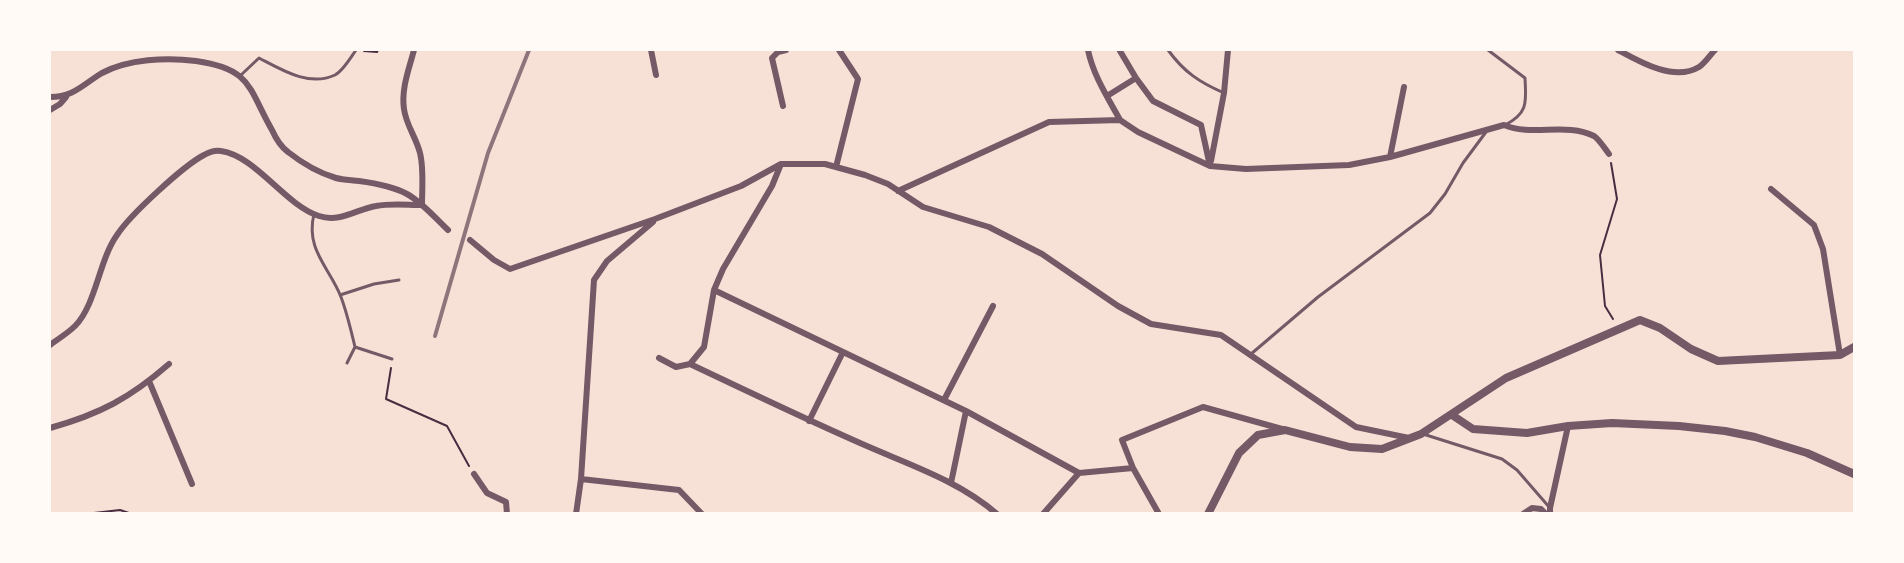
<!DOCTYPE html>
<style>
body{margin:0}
#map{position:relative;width:1904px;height:563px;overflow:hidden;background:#f7e1d7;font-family:"Source Sans 3",sans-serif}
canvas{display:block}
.frame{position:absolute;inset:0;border:51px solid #fffaf5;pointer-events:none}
</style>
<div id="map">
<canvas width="1904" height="563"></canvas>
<div class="frame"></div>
</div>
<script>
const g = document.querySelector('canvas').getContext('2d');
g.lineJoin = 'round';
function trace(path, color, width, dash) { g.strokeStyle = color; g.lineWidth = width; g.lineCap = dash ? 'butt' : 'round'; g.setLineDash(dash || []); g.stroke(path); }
const path = new Path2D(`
 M364,51L377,52L378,50
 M1611,163L1617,199L1600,255L1605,306L1613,319
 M391,368L386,399L447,426L469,466
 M85,514L120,510L132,514`);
const service = new Path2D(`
 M1168,50C1184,72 1199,82 1224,93
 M1488,50L1525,78C1526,101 1529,113 1505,125
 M241,75L259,58C282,70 309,87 335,75C343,71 351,57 356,50
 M314,214C305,250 330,268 341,297C347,313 351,330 355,347L392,359
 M340,295L374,284L399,280
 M1251,354L1318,297L1430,213L1445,194L1463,163L1486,132
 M347,363L355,347
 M1423,434L1502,459L1517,470L1550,508`);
const minor = new Path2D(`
 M414,50C409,69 401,89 404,109C406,125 416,137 420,153C424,169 422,188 422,205
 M651,50L656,75
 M1088,50C1093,75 1108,98 1120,120
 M1618,50C1640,62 1674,82 1699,67C1705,63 1710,55 1715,50
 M1120,51L1136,78L1153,101L1201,125L1210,166
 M1107,96L1136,78
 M50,97C74,97 82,85 102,73C128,59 167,57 196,61C252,69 248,88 272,130C276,139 280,146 288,152C302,163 319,173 336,178C343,180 351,180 359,181C374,183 394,187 407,194C423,203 435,218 448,230
 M783,106L772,58L778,52L786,50
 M50,110L60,104L66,97
 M1390,157L1404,87
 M1211,161L1224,93L1228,50
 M836,167L858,79L839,50
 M1771,189L1814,225L1823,249L1840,355
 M898,191L1049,122L1120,120L1138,132L1210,166L1246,169L1349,165L1390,157L1504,125C1532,137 1566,122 1594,136C1599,139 1605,149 1609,154
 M470,240L494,260L510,269L655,219L741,186L781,164H825L865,175L888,184L923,207L989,227L1042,254L1118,306L1151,324L1221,335L1356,427L1409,438
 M714,290L966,411L1079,473L1133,468L1159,514
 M50,345C58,339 68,333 75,326C96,305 99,260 117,235C130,215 183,166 204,155C209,152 215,150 221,151C256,156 285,205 319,216C340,223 357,209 376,206C391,203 407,205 422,205
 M659,358L676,367L690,364L704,347L714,290L723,269L772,186L781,164
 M690,364C747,391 803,418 860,443C907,464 958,480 997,514
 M149,381L192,484
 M944,400L993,306
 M809,421L843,352
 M50,428C100,414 130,398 169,364
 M1133,468L1122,440L1203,407L1282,429
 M474,474L487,493L506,502L507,514
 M581,479L679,490L702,514
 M951,483L966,411
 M576,514L581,479L594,280L607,261L653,222
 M1043,514L1079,473
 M1523,514L1532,508L1541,509L1546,514
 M1550,514V508L1568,426`);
const tertiary = new Path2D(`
 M1452,415L1473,429L1527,433L1568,426L1612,423L1679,426L1725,431L1755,437L1807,453L1854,474
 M1208,514L1239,453L1258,435L1285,430L1350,447L1382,449L1421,434L1506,378L1640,320L1660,328L1691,349L1718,361L1840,355L1854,347`);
const rail = new Path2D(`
 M435,336L488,153L529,50`);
trace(path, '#4a2c40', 2);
trace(service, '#755966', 3);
trace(minor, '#755966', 6);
trace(tertiary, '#755966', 8);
trace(rail, '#8f747c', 4);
</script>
